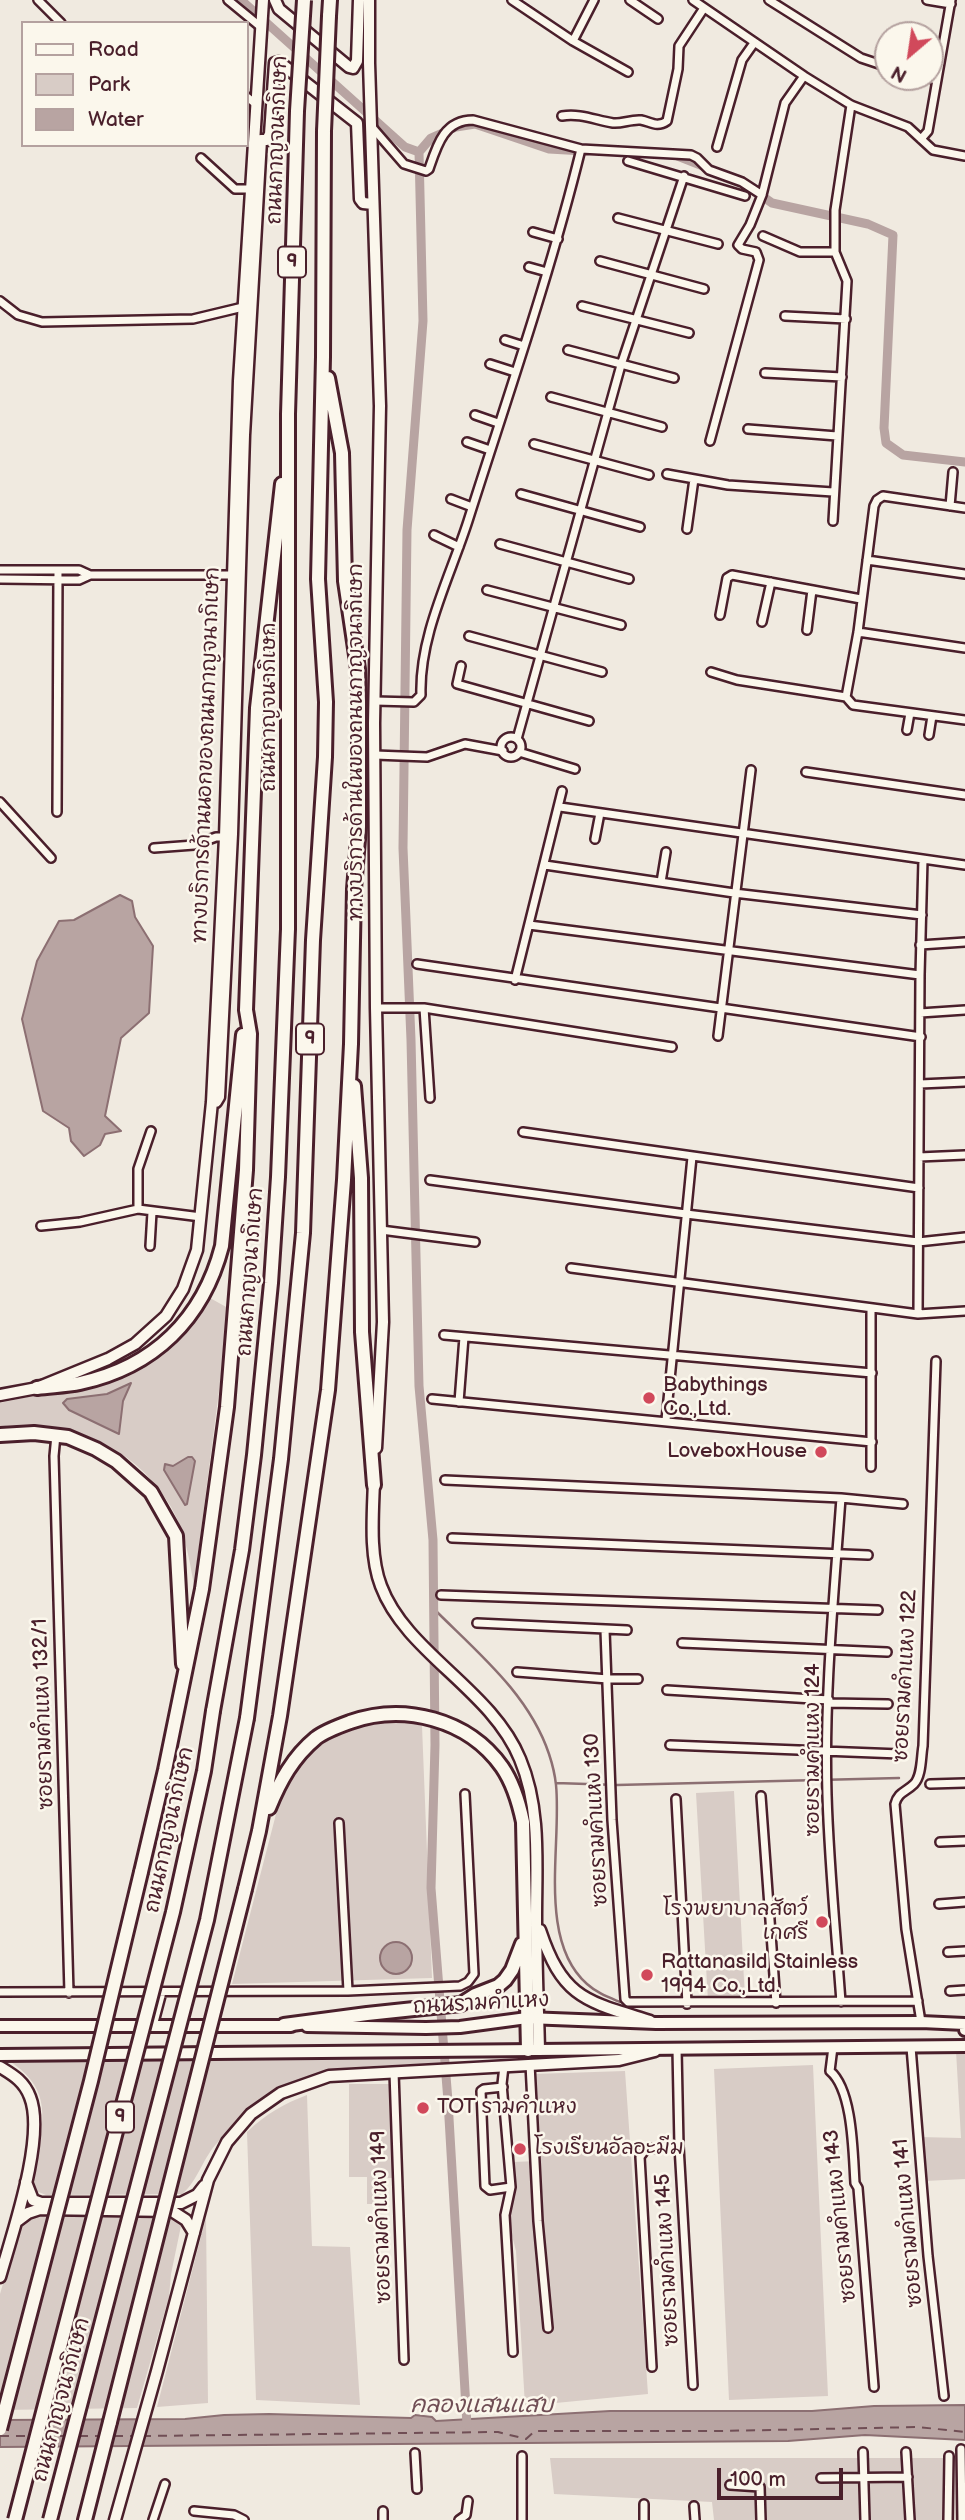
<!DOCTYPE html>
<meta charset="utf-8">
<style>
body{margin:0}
#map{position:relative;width:965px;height:2520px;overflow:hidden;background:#f0eae0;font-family:"Balsamiq Sans",sans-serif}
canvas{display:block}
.legend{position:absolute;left:21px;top:21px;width:228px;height:126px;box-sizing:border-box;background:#fbf7ec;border:2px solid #b4a19f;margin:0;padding:9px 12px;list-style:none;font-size:21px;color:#4a1f2b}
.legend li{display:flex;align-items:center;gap:14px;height:35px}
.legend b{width:35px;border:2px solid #b4a19f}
.north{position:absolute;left:874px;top:21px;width:70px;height:70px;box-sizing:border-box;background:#fbf7ec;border:2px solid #b4a19f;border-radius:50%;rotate:209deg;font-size:19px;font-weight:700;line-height:28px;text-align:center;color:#4a1f2b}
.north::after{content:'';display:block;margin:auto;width:24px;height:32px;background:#d1495b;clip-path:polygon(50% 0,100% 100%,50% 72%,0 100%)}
.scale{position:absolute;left:717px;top:2468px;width:126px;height:32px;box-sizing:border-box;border:4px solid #4a1f2b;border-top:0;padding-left:9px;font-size:21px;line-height:24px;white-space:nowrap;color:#4a1f2b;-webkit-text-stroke:5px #fbf7ec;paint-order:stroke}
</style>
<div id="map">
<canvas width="965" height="2520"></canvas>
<ul class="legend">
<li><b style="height:9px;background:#fbf7ec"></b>Road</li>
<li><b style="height:19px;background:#d8ccc6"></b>Park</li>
<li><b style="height:19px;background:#b8a4a2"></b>Water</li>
</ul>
<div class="north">N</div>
<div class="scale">100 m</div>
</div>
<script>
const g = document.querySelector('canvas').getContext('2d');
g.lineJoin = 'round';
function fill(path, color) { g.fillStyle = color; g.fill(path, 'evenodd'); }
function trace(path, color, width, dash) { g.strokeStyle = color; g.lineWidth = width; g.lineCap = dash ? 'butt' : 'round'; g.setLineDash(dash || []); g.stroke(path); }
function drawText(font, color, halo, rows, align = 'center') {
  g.font = font + ' "Balsamiq Sans","Playpen Sans Thai",sans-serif'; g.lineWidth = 5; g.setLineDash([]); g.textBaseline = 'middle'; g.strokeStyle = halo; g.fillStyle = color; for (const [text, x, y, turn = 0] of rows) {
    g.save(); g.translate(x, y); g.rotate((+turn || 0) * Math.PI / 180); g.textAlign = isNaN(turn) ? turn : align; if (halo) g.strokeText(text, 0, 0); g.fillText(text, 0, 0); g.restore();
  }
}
const green = new Path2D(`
 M210,1298L228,1308V1321L194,1585C189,1558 185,1531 171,1507C137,1448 67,1415 0,1427V1403L127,1375L173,1346L191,1328Z
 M401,1720L422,1726L432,1978L232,1984L282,1791L300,1763L323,1741L346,1731L375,1722Z
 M734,1791L745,1999L708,2001L696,1793Z
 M956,2051H965V2179L925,2181L919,2137L961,2138Z
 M335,2056H439L441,2063C382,2066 321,2063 269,2095C250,2106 234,2126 218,2142C203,2157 198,2181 182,2194L46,2195L36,2191C31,2177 34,2168 37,2154C46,2112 48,2086 8,2060L223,2061Z
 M813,2065L828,2396L729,2400L714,2069Z
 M625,2071L648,2394L525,2406L516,2251L507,2216L513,2162L538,2161L533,2074Z
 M349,2084H392V2178H381V2204H367V2177H349Z
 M307,2095L312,2246L350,2247L360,2405L256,2400L247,2132C266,2114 283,2104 307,2095Z
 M170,2213L178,2218L181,2226L171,2274L169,2297L137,2408L0,2410V2294L20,2224L33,2215Z
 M206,2217L208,2403L157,2407Z
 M550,2458H965V2520H714L712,2502L554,2494Z`);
const water = new Path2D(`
 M120,895L132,901L135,917L153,946L149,1013L121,1038L105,1116L121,1131L105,1134L100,1145L84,1156L71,1141L69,1128L43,1111L22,1019L37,961L59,921L74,920Z
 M131,1383L123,1401L119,1434L69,1410L63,1403L67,1399L107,1394Z
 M188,1457H192L195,1461L187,1504L185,1505L164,1470L165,1464L173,1466Z
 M380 1958a16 16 0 1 1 32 0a16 16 0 1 1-32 0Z
 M965,2405V2440L865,2435L788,2441L0,2447V2420L185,2419L224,2415L269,2414L411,2418L415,2415L432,2417L436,2421L610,2411H812L874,2406Z`);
const stream = new Path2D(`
 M434,1609C477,1652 529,1694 549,1754C552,1763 555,1775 556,1785C562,1844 537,1940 587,1984C597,1993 608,1997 620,2002
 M556,1783L617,1785L899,1778`);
const canal = new Path2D(`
 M241,0L405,147L419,152L431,138L456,127L475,124L549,149L584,151
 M419,152L423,321L407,530L403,848L411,1040L419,1386L433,1540L435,1745L431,1888L448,2101L467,2425
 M675,155L708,168
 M755,191L772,203L868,224L893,235L884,428L886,443L903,455L965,462`);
const ferry = new Path2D(`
 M0,2436H31
 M44,2436H66
 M79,2436H101
 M114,2436H136
 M142,2436L498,2432L526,2439L535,2431H720L918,2427L965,2432`);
const minor = new Path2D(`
 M38,0L61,23
 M228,0L262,28
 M512,0L573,41L628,72
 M630,0L658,19
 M693,0L804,76L851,105L908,127L933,150L965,156
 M769,0L861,58L888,67
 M927,0L951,4
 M573,41L594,0
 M925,77L937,80
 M247,97L257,105
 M562,116C580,113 595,120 613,123C622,124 631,119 641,120C651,122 657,128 667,121L678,69L679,46L704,8
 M371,126L404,164L426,171L429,169C437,145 444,120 473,120L581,149L691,155L697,158L709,170L742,182L762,195
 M921,139L928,131L951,0
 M717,147L742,60L754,43
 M201,158L235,189H250
 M628,161L745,196
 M618,218L718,244
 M533,232L558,239
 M763,236L800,252H835
 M600,261L704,289
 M529,267L547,272
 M0,301L18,315L42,322L193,319L243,307
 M582,306L689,333
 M785,316L846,319
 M505,340L524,346
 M568,350L674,378
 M490,364L515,372
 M765,373L842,377
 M551,397L662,427
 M475,415L498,423
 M748,429L837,436
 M710,441L759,260L756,252L742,249L738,245L750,225L762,195L785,103L804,76
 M467,442L490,450
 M534,444L649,475
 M667,474L728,485L833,492
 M521,494L640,527
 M451,499L472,507
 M950,506L953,472
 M965,508L883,496L877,500L874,506L858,632L846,697L853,705L965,720
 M833,521L847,281L835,252V210L851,105
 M687,529L694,479
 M434,535L459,547
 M500,544L629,579
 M867,560L965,574
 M0,570H79L90,575
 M0,579L79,580L90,575H232
 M487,590L621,625
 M720,615L727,578L732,575L861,599
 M762,622L771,582
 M807,630L812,590
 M858,632L965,648
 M469,636L602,672
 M461,666L457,684L589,721
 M711,672L737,680L846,697
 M375,701L414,702L421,695C419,636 450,577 468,521C507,398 550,275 581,149
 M907,730L910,713
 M929,735L932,716
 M501 747a10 10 0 1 1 20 0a10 10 0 1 1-20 0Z
 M517,739L621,365L684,176
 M519,752L575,769
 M375,755L427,757L465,744L503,751
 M806,772L965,795
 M0,802L51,858
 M560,807L965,865
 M57,812L58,570
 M595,839L600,813
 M154,848L194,845L216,837H225
 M545,865L734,893L922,915
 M661,882L666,852
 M529,925L920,975
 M920,945L965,942
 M417,964L921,1037
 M515,980L562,791
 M376,1008H424L672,1047
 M424,1008L430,1098
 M920,1013L965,1010
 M718,1036L751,770
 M920,1084L965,1082
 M523,1132L919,1188
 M919,1157L965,1155
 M430,1180L686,1214L918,1242L965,1237
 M138,1209V1169L151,1131
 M41,1226L80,1222L138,1209L201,1217
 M381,1230L475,1242
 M150,1246L152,1212
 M571,1268L918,1314L965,1311
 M918,1314L920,975L923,859
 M444,1335L872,1373
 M432,1399L872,1442
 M459,1402L464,1337
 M666,1420L692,1157
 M56,1435L54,1456L69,1993
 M871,1467V1308
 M445,1480L841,1498L903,1504
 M452,1538L868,1555
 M441,1595L878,1610
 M477,1623L627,1630
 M605,1630L612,1820L625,1999L628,2002L918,2001
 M682,1643L887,1652
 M517,1672L608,1679H638
 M667,1690L829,1700
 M829,1703L888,1704
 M670,1745L900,1754
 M930,1784L965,1783
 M761,1796L776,2003
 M676,1799L687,2004
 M339,1823L348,1991
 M940,1842L965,1841
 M939,1904L965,1902
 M948,1952L965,1951
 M950,1991L965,1990
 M0,1992L348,1991L460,1986L468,1982L474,1974L465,1794
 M841,2002C836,1933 829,1864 827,1795C824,1696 834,1596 841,1498
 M921,2022L906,1929L895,1804C898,1792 906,1792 914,1784C922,1776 921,1757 923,1746L936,1361
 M153,2026L162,1992
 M833,2047L830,2071C853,2090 853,2154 855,2183L858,2188L874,2387
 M911,2047L928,2256L944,2396
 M677,2049L679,2146L693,2385
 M530,2064L538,2221L548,2328
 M504,2066L502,2084L511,2187L505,2215L513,2352
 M394,2072L404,2360
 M503,2087L484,2089L481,2091L485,2186L490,2190L511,2187
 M652,2367L640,2157L646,2149L679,2146
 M961,2449L962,2520
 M863,2452L865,2520
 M906,2452L910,2520
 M415,2453L417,2489
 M821,2478L908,2477
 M730,2485L760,2487L761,2520
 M694,2506L695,2520
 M194,2511L234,2515L244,2520
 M153,2520L165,2484
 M383,2520V2511
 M459,2520L466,2515L468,2501
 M522,2520V2456
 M644,2520V2504
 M948,2520L949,2456`);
const secondary = new Path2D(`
 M275,0L279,9L349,67L353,68L357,61L359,0
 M369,0V63L380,406L374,723L376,1008L383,1322L376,1448
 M212,1102H216L219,1097L232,834L244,435L261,140H267L270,134L275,63L279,62L357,123L360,199L363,203L373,204
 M0,1395L37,1388L108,1359L135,1344L166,1316L183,1289L197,1250L212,1102L225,837L239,381L263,0
 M374,1480C373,1514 369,1555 381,1586C406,1653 491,1689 520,1759C541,1809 536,1864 536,1917C536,1961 538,2006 539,2050
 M540,1930C563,1999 586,2001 650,2021
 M0,2067C13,2075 24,2081 30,2097C46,2137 12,2234 0,2277
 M26,2182L33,2200L41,2203H181L197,2195L204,2186
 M16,2222L28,2213L40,2209L172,2211L186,2220L194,2233
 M115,2520L157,2371L208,2180L227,2142L251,2114L281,2093L329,2076L619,2060L655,2051`);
const primary = new Path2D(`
 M0,2026H291
 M307,2026L426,2028L460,2027L527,2018L656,2023L921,2022L965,2024V2030
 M0,2055L965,2046`);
const motorway = new Path2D(`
 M329,16L330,0
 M354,1086L361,1178L362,1332L374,1485
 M37,1388C51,1386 66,1386 80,1383C154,1367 203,1319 222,1246L243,1035
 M0,1435L34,1433L68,1437L96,1449L116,1461L151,1492L176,1536L183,1664
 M213,1711L242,1550L254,1455L271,1283L278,1177L288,929V414L297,111
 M247,1718L281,1459L303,1233L313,940L325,757L326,702L318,579L323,357L324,131
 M269,1808C280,1781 293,1757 316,1738C325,1731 339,1726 350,1722C404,1703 468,1719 502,1767C513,1783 519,1803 523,1822L528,2050
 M141,1872L165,1770L202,1589L227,1407L246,1170L250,1034L246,1010L257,708L282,484
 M245,1889L259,1831L280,1716L328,1390L344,1180L351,1044L354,889L359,827V702L358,669L345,581L342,453L328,378
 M284,2025L367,2014L461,2004L475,1995L498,1986L505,1980L512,1970L522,1944
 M85,2520L110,2422`);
const motorwayBridge = new Path2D(`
 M297,111L304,0
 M324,131L329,16
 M110,2422L245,1889
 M0,2429L91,2081L141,1872
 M15,2520L173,1912L204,1771L213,1711
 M50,2520L207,1920L247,1718`);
const markers = [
 [649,1398,7,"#d1495b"],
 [821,1452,7,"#d1495b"],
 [822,1922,7,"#d1495b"],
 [647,1975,7,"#d1495b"],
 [423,2108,7,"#d1495b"],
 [520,2149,7,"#d1495b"]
];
const shields = [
 [292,262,28],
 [310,1039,28],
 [120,2117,28]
];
const shieldNames = [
 ["9",292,262],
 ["9",310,1039],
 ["9",120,2117]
];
const streetNames = [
 ["ถนนกาญจนาภิเษก",278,140,-88],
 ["ถนนกาญจนาภิเษก",270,707,-90],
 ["ทางบริการด้านในของถนนกาญจนาภิเษก",357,742,-90],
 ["ทางบริการด้านนอกของถนนกาญจนาภิเษก",207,755,-88],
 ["ถนนกาญจนาภิเษก",251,1272,-86],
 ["ซอยรามคำแหง 122",906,1676,-87],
 ["ซอยรามคำแหง 132/1",44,1714,-92],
 ["ซอยรามคำแหง 124",814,1750,-90],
 ["ซอยรามคำแหง 130",597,1820,-93],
 ["ถนนกาญจนาภิเษก",170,1830,-78],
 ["ถนนรามคำแหง",481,2004,-3],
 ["ซอยรามคำแหง 143",841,2216,-96],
 ["ซอยรามคำแหง 149",382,2217,-92],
 ["ซอยรามคำแหง 141",909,2223,-95],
 ["ซอยรามคำแหง 145",668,2260,-93],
 ["ถนนกาญจนาภิเษก",62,2400,-75]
];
const poiNames = [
 ["Babythings",663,1386],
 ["Co.,Ltd.",663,1410],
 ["LoveboxHouse",807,1452,"right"],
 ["โรงพยาบาลสัตว์",808,1910,"right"],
 ["เกศรี",808,1934,"right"],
 ["Rattanasild Stainless",661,1963],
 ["1994 Co.,Ltd.",661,1987],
 ["TOT รามคำแหง",437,2108],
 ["โรงเรียนอัลอะมีม",534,2149]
];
const waterNames = [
 ["คลองแสนแสบ",482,2406]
];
fill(green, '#d8ccc6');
fill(water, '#b8a4a2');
trace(water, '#8c6f72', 2);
trace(stream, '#8c6f72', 2.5);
trace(canal, '#b8a4a2', 9);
trace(ferry, '#704e55', 2, [9, 7]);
trace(minor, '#4a1f2b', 12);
trace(secondary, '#4a1f2b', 15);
trace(primary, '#4a1f2b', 16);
trace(motorway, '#4a1f2b', 18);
trace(minor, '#fbf7ec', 7);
trace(secondary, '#fbf7ec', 10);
trace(primary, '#fbf7ec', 10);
trace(motorway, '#fbf7ec', 12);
trace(motorwayBridge, '#4a1f2b', 18, []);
trace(motorwayBridge, '#fbf7ec', 12);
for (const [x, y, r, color] of markers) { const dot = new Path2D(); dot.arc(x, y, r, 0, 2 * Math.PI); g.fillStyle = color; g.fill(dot); trace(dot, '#fbf7ec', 2.5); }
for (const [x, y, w] of shields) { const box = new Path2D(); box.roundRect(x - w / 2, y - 15.5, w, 31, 5); g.fillStyle = '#fbf7ec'; g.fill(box); trace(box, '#4a1f2b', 2); }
drawText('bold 19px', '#4a1f2b', null, shieldNames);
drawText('21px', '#4a1f2b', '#fbf7ec', streetNames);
drawText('21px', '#4a1f2b', '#fbf7ec', poiNames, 'left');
drawText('italic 23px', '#704e55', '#fbf7ec', waterNames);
</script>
